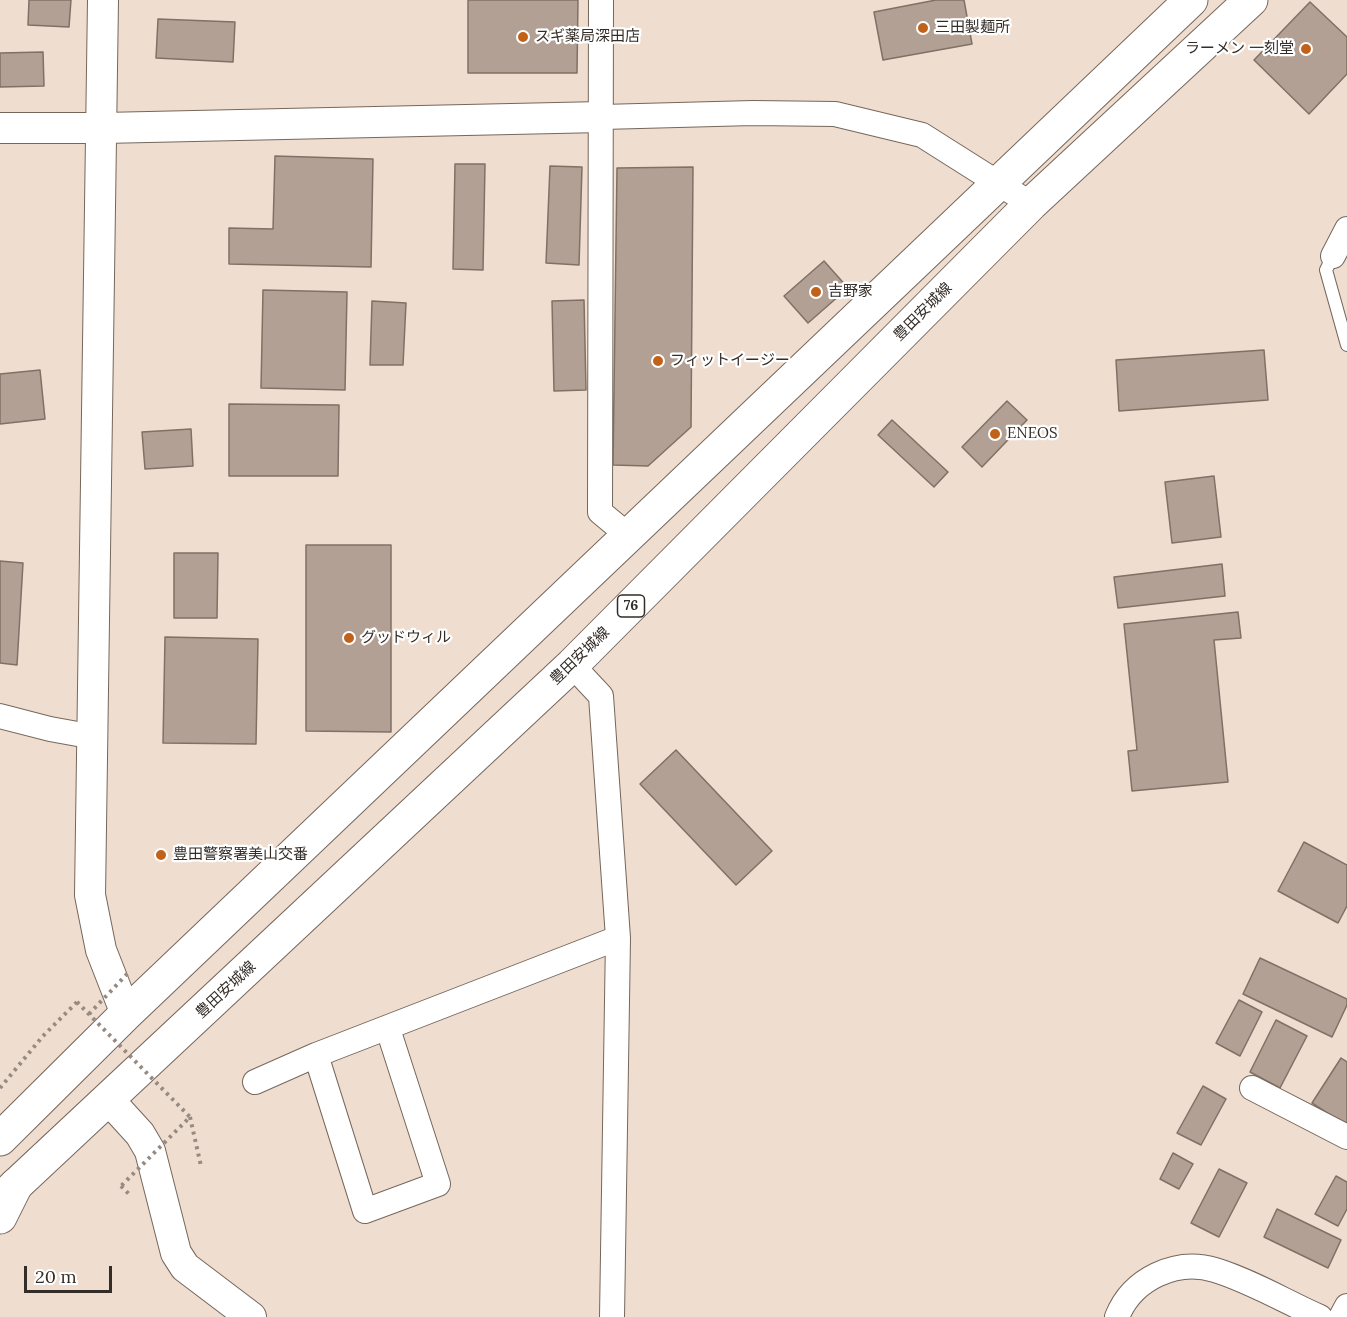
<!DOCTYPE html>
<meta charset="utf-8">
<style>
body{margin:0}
#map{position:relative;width:1347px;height:1317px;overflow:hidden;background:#efddd0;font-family:Lora,serif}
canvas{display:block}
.scale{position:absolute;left:24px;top:1266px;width:88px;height:27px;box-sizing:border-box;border:3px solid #332c27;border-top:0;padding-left:8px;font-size:18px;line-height:21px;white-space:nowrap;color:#332c27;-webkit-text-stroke:4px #fff;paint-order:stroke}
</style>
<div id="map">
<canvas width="1347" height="1317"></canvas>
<div class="scale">20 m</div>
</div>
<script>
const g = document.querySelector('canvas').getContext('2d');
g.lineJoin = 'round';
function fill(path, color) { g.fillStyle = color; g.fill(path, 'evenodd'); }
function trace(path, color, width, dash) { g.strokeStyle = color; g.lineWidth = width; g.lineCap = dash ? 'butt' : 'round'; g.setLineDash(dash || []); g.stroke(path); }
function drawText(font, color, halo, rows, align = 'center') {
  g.font = font + ' Lora,"Noto Sans JP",serif'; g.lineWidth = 4.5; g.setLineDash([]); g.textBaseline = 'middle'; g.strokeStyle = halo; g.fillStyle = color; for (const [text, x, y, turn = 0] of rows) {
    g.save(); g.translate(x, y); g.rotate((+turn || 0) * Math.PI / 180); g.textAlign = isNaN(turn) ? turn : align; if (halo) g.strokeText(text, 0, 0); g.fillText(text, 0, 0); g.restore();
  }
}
const building = new Path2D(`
 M29,0H71L69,27L28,25Z
 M468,0H578L577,73H468Z
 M936,0H964L972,44L883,60L874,12Z
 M1310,2L1347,37V74L1309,114L1254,60Z
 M158,19L235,22L233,62L156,58Z
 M43,52L44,86L0,87V53Z
 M275,156L373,159L371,267L229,264V228L273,229Z
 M455,164H485L483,270L453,269Z
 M550,166L582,167L579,265L546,263Z
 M693,167L691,427L648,466L613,465L617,168Z
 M824,261L848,288L808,323L784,296Z
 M263,290L347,292L345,390L261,388Z
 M584,300L586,390L554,391L552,301Z
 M372,301L406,303L403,365H370Z
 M1264,350L1268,400L1119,411L1116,360Z
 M40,370L45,419L0,424V374Z
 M1007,401L1027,420L982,467L962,447Z
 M229,404L339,405L338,476H229Z
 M892,420L948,472L934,487L878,435Z
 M191,429L193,466L145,469L142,432Z
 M1214,476L1221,537L1172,543L1165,482Z
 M306,545H391V732L306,731Z
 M174,553H218L217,618H174Z
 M0,561L23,563L17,665L0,663Z
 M1222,564L1225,596L1118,608L1114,577Z
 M1238,612L1241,638L1214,640L1228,782L1132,791L1128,751L1137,750L1124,624Z
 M165,637L258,639L256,744L163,743Z
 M676,750L772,851L736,885L640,784Z
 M1304,842L1347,865V906L1338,923L1278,891Z
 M1260,958L1347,999V1005L1332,1037L1243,994Z
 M1239,1000L1262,1012L1240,1056L1216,1043Z
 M1276,1020L1307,1036L1280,1088L1250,1072Z
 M1341,1058L1347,1062V1126L1312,1103Z
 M1203,1086L1226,1099L1201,1145L1177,1133Z
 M1173,1153L1193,1164L1179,1189L1160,1179Z
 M1219,1169L1247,1183L1219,1237L1191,1223Z
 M1336,1176L1347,1182V1209L1338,1226L1315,1214Z
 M1277,1209L1341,1240L1328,1268L1264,1237Z`);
const path = new Path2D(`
 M0,1088L43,1036L77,1002
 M190,1117L201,1166
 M121,1186L130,1195`);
const service = new Path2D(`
 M1333,256L1326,270L1347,345`);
const minor = new Path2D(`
 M601,0L600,512L629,536
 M602,117L753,113L835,114L922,135L1031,204
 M1333,256L1347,229
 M572,665L601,696L618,938L612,1317
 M0,716L50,729L94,737
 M316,1055L365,1211L438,1184L388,1029
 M255,1082L316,1055L618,938
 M1252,1088L1347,1137
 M1117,1317C1132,1279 1176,1258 1215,1270C1251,1281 1286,1302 1320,1317
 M1341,1317L1347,1306`);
const tertiary = new Path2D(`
 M103,0L90,895L101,950L126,1014
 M0,128H103L602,117
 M109,1100L140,1134L150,1151L176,1253L185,1267L251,1317`);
const primary = new Path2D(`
 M0,1139L126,1014L1191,0
 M0,1200L572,665L1031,204L1251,0`);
const trunk = new Path2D(`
 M0,1217L16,1185`);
const pathBridge = new Path2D(`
 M77,1002L190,1117L121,1186
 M89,1014L129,972`);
const markers = [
 [923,28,6,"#c1621b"],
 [523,37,6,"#c1621b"],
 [1306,49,6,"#c1621b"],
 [816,292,6,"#c1621b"],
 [658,361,6,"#c1621b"],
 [995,434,6,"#c1621b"],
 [349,638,6,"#c1621b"],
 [161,855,6,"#c1621b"]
];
const shields = [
 [631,606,27]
];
const shieldNames = [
 ["76",631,606]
];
const poiNames = [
 ["三田製麺所",935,28],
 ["スギ薬局深田店",535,37],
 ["ラーメン 一刻堂",1294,49,"right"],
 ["吉野家",828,292],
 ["フィットイージー",670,361],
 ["ENEOS",1007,434],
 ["グッドウィル",361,638],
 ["豊田警察署美山交番",173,855]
];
const streetNames = [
 ["豊田安城線",923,312,-45],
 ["豊田安城線",580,656,-44],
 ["豊田安城線",226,990,-43]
];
fill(building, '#b2a094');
trace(building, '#807065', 1.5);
trace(service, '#76675b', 14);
trace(minor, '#76675b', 26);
trace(tertiary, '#76675b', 32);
trace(primary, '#76675b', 35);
trace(trunk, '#76675b', 35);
trace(path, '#978a81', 4, [3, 4.5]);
trace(service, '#fff', 12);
trace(minor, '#fff', 24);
trace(tertiary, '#fff', 30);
trace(primary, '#fff', 33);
trace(trunk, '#fff', 33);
trace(pathBridge, '#978a81', 4, [3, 4.5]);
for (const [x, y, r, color] of markers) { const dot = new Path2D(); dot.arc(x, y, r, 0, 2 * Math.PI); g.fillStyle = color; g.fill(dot); trace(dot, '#fff', 2); }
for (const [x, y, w] of shields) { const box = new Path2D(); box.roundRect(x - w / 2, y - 11, w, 22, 4.5); g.fillStyle = '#fff'; g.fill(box); trace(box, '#332c27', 1.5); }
drawText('bold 14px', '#332c27', null, shieldNames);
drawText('15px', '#332c27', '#fff', poiNames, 'left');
drawText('15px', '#332c27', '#fff', streetNames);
</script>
